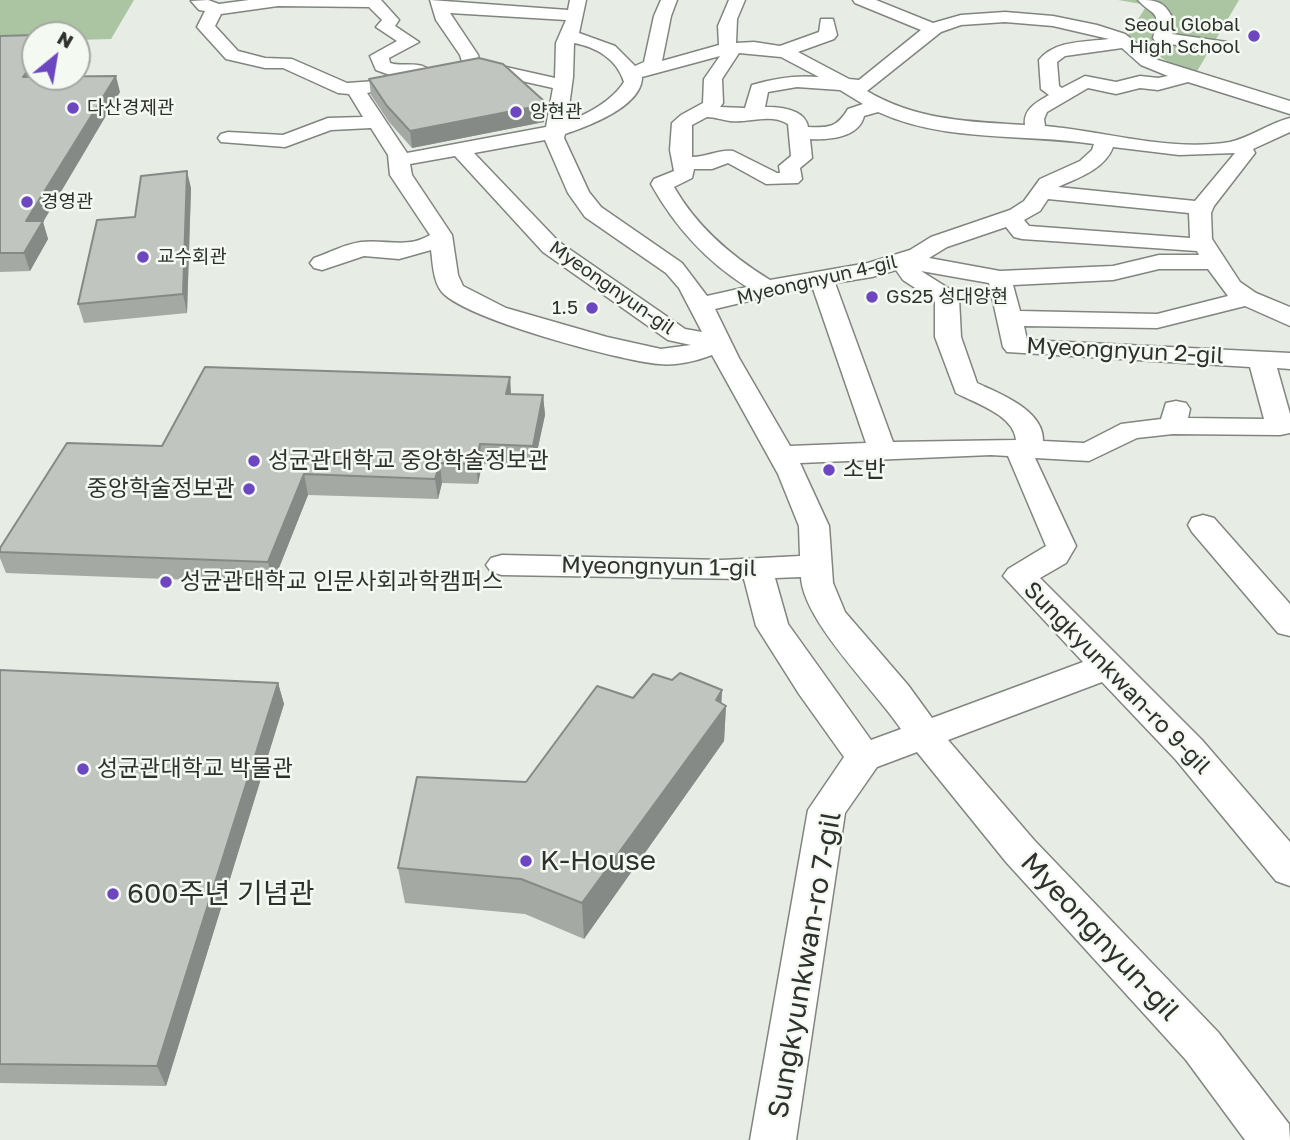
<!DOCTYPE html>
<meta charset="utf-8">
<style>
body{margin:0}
#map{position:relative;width:1290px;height:1140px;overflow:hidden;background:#e7ece5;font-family:"Golos Text",sans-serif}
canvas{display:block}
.north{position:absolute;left:21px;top:21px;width:70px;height:70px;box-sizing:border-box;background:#f4f9f2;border:2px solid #a5a9a4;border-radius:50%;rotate:30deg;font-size:19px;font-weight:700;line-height:28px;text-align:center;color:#2f312f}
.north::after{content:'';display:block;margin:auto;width:24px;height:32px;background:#6d47c0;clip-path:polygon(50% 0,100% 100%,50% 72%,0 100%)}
</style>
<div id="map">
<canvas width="1290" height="1140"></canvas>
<div class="north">N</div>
</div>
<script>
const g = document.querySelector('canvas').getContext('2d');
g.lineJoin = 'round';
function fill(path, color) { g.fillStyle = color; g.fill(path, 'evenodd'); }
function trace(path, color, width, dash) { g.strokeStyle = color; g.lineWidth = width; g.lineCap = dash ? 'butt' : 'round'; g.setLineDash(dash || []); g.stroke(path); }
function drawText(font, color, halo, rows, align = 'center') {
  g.font = font + ' "Golos Text","Noto Sans KR",sans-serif'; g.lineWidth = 5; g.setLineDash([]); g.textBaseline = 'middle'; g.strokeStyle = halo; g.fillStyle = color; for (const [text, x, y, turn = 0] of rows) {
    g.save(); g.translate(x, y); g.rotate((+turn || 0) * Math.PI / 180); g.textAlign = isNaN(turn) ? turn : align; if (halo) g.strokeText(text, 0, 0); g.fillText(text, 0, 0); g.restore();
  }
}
const forest = new Path2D(`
 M0,0H134L111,39L77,40V35H35V42L0,43Z
 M1118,0H1239L1196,73L1168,62L1128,35L1147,5Z`);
const street = new Path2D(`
 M208,0L219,4L249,0H381L399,20L395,26L419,42L389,58L390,63C403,67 420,61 429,70L426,74L409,77L399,87L367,93L407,153L546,127L553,88L464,68L460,55L436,20L430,0L568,10L570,0H586L579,33L615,46L635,66L644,62L654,16L661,0H677L671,16L662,61L719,45L718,26L729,0H745L737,19L736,43L754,42L780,46L819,32L821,19H833L837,35L834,39L798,52L849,79L859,80L921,30L855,3L853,0H876L933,23L961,15L1005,12L1053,16L1097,25L1125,34L1158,60L1290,101V114L1188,82L1158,90L1140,88L1116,94L1088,88L1047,112L1044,119L1045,126C1105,131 1169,152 1230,142C1252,137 1269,123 1290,118V132L1253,149L1255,153L1214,206L1211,213L1212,239L1240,282L1256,293L1290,307V326L1245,306L1157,328L1024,326L1027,340L1290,353V369L1277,368L1290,414V433L1280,435L1173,434L1137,438L1089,461L1035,458L1076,546L1066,563L1040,578L1202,740L1290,842V886L1276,881L1176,760L1102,682L948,740L1034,840L1218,1032L1289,1124L1290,1140H1245L1186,1060L1006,862L917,752L877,767L845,813L796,1140H750L808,810L844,757L799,694L756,626L744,579L502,575L491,572L486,565L491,558L502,555L722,560L800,556L799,526L778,474L712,355C697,361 675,366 659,364C617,360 475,321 445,295C433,285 433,264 431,250L399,259L364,256L322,270L314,268L310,263L314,258C329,253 345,244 361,242C386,239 407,249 430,235L390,175L388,155L371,128L331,130L285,147L221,142L218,138L221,134L228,132L283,135L328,118L363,117L349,94L338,93L283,68H265L226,59L197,27L205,11L199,10L191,1ZM278,6L369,7L382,20L376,27L397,41L370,56L376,70L390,75L376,81L347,83L292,59L265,58L238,51L215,26L221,14ZM450,13L566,20L556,43L555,78L479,61L478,55ZM1005,22L1053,26L1109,39C1086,42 1055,40 1039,60L1041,89L1049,95C1037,102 1023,109 1025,125C969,122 916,120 867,91L941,32L961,25ZM574,43C596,47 617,59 624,82C613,100 587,115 567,121L573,77ZM1122,48L1141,65L1168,76L1158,78L1140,76L1116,82L1085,76L1062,88L1059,86L1057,62L1065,56ZM739,53L781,57L819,77C796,75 775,78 752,85L745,108L720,107L723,103L722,79ZM720,56L704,79L703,103L681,115L672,123L670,150L674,171L654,179L651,184C675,227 706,261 747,287L707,296L682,263L601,207L589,192L564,138L565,134C589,126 642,106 642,77ZM797,87L840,90L863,104L848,109C837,127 830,128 808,127C805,109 780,107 765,107L768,92ZM878,112C945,143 1023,133 1094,144L1092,150L1080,161L1040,179L1024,201L1010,210L931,237L910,250L868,263L770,280C731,256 697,227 674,187L692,178L694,169H712L728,163L766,184L798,183L802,179L800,168L812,158L810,139C828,140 859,138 864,116ZM707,117C715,117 722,120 730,121C750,123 770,113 788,124L791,156L779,166L780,173H777L733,151C719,149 707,157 692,157V125ZM545,140L568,193L585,217L666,273L679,288L702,332L685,329L559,242L474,153ZM1113,147L1179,155L1235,153L1195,201L1058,187C1078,178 1105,169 1113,147ZM455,156L543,252L668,340L691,345L661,349L607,337L506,308L463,286L458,275L452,235L412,175L410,164ZM1048,199L1189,213L1190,238L1029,226L1024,220L1040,211ZM1006,227L1014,237L1022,239L1197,251L1199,255H1159L1113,266L1000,271L929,258L947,247ZM1159,269H1208L1228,296L1157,314L1020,311L1013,285L1113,280ZM896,270L903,280L935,301V337L956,393C975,403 1014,415 1016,440L893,442L835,283L872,277ZM921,271L989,283L1003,347L1007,352L1250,367L1264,419L1188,418L1190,409L1186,403L1176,401L1166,403L1161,419L1121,424L1084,443L1043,441C1044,410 1000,394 977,383L961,337L959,298L956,293ZM812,286L866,443L790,446L739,358L715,309ZM991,455L1008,456L1046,546L1008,569L1003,576L1083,662L932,718L908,685L845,612L833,583L829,526L800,463ZM801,577C803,621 875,690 901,729L871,740L788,624L775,578Z
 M1138,0C1159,0 1165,2 1174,21L1172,34L1227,42L1236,47L1227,52L1156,42L1153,38C1161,8 1154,18 1138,0Z
 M1203,515L1214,518L1290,604V636L1278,633L1192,532L1188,525L1192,518Z`);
const wall = new Path2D(`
 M0,36L35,77L120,92L43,222L48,239L30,271L0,272Z
 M369,79L544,101V122L412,148L389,122L371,95Z
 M191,188L187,313L84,323L78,304L135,217Z
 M510,377L511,394L543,395L545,415L534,466L482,464L478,484L442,483L438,499L308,495L273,583L6,573L0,558V548L162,446Z
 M0,670L278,683L284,704L166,1086L0,1083Z
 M722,690L721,703L726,706L724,741L584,939L525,914L405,903L398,868L526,782L633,698Z`);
const shadedWall = new Path2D(`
 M35,60V77H23Z
 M116,76L120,92L43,222L48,239L30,271L24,253L26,221Z
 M544,101V122L412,148L410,131Z
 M187,171L191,188L187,313L183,294Z
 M510,377L511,397L506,394Z
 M543,395L545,415L534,466L533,446Z
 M480,444L482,464L478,484L476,464Z
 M440,463L442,483L438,499L435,479Z
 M304,474L308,495L273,583L268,562Z
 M278,683L284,704L166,1086L157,1066Z
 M722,690L721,713L726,706L724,741L584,939L582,903Z`);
const building = new Path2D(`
 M35,35V60L23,77L116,76L26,221H43L24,253H0V36Z
 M479,58L503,64L544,101L543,105L410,131L387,106L369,79Z
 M187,171L183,294L78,304L97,220L135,217L141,176Z
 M205,367L510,377L506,394L543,395L533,446L480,444L476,464L440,463L435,479L304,474L268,562L0,552V548L67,443L162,446Z
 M0,670L278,683L157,1066L0,1064Z
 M680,673L722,690L716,700L726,706L582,903L521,879L398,868L417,777L526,782L597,686L633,698L653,674L672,680Z`);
const markers = [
 [1254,36,7,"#6d47c0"],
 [73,108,7,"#6d47c0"],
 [516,112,7,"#6d47c0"],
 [27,202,7,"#6d47c0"],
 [143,257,7,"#6d47c0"],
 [872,297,7,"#6d47c0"],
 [592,308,7,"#6d47c0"],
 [254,461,7,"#6d47c0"],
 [829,470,7,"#6d47c0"],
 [249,489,7,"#6d47c0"],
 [166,582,7,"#6d47c0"],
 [83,769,7,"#6d47c0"],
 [526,861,7,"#6d47c0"],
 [113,894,7,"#6d47c0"]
];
const farPoinames = [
 ["Seoul Global",1240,25,"right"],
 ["High School",1240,47,"right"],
 ["다산경제관",87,108],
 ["양현관",530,112],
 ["경영관",41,202],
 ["교수회관",157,257],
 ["GS25 성대양현",886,297],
 ["1.5",578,308,"right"]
];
const farStreetnames = [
 ["Myeongnyun 4-gil",817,280,-13],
 ["Myeongnyun-gil",612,288,35]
];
const streetNames = [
 ["Myeongnyun 2-gil",1125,351,3],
 ["Myeongnyun 1-gil",659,567,1],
 ["Sungkyunkwan-ro 9-gil",1117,678,46]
];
const poiNames = [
 ["성균관대학교 중앙학술정보관",268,461],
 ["소반",843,470],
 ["중앙학술정보관",235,489,"right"],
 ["성균관대학교 인문사회과학캠퍼스",180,582],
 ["성균관대학교 박물관",97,769]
];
const nearPoinames = [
 ["K-House",540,861],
 ["600주년 기념관",127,894]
];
const nearStreetnames = [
 ["Myeongnyun-gil",1100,937,47],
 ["Sungkyunkwan-ro 7-gil",805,965,-80]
];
fill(forest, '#abc5a2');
trace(street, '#80857f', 3);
fill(street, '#fff');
fill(wall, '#a5a9a4');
fill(shadedWall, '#868a86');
fill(building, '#c0c5bf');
trace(building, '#868a86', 2);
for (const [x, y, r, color] of markers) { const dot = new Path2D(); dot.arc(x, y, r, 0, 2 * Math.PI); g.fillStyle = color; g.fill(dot); trace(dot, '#f4f9f2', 2.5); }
drawText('19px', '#2f312f', '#f4f9f2', farPoinames, 'left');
drawText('19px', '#2f312f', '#f4f9f2', farStreetnames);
drawText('23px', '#2f312f', '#f4f9f2', streetNames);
drawText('23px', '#2f312f', '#f4f9f2', poiNames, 'left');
drawText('28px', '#2f312f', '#f4f9f2', nearPoinames, 'left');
drawText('28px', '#2f312f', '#f4f9f2', nearStreetnames);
</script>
